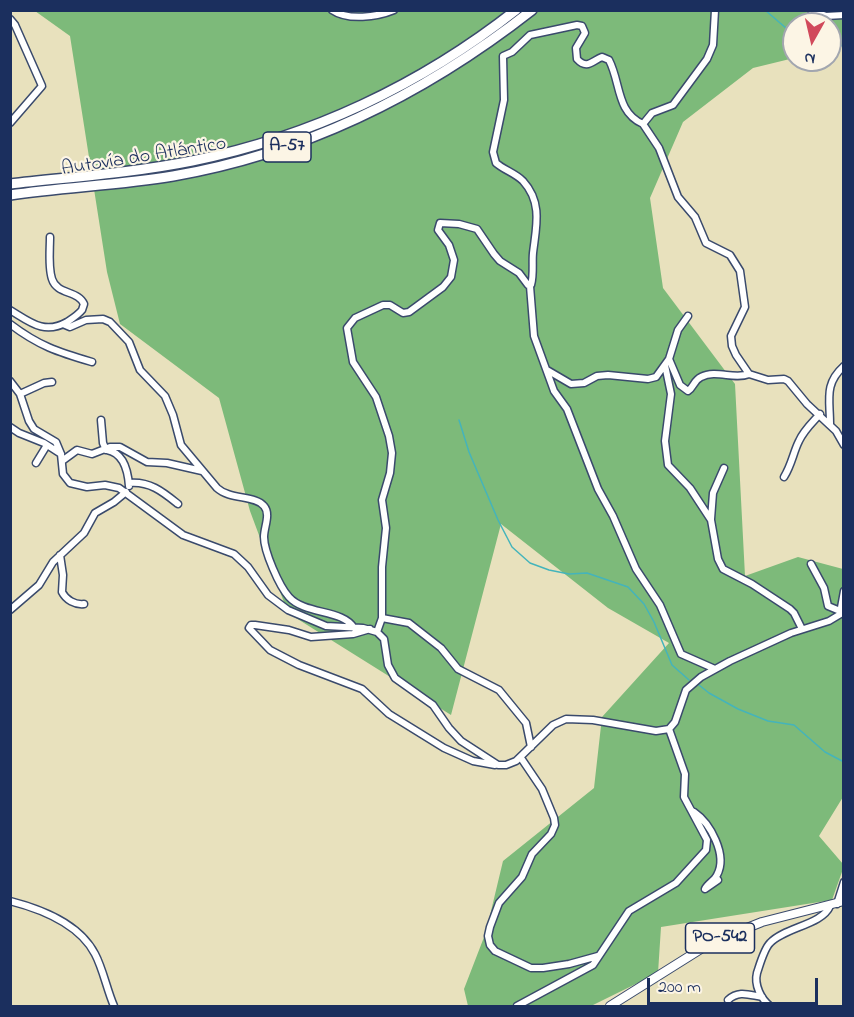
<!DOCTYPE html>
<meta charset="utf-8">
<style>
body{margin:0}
#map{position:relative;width:854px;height:1017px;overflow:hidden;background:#e8e1bd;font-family:"Indie Flower",sans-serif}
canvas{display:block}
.frame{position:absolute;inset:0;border:12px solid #1b2f5e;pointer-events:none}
.north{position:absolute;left:782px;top:12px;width:60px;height:60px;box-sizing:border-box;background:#fcf5e5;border:2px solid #a2a6af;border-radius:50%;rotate:188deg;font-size:16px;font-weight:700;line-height:24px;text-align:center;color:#1b2f5e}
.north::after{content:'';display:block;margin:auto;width:21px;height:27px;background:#d1495b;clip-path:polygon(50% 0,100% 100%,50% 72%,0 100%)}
.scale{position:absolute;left:647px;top:978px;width:171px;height:27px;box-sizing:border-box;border:3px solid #1b2f5e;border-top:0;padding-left:8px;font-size:18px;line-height:21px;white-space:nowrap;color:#1b2f5e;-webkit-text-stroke:4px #fcf5e5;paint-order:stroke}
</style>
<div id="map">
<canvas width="854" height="1017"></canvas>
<div class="frame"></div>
<div class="north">N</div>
<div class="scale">200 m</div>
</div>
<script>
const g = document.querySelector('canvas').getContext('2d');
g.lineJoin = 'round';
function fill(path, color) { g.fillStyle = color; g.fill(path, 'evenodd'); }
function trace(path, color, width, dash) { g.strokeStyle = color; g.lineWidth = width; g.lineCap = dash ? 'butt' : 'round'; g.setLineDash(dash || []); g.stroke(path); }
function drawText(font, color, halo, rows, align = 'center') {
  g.font = font + ' "Indie Flower",sans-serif'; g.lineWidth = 4.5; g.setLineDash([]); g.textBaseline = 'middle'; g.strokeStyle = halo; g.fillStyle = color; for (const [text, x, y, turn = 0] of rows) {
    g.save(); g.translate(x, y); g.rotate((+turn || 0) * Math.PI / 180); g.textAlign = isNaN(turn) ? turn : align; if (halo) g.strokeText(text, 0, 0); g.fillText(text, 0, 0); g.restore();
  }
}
const forest = new Path2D(`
 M35,11H843V46L830,49V24H794V58L753,68L683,122L650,198L663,288L735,384L745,576L798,557L843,569V797L819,836L843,864V869L832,900L661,927L658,973L591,1006H468L464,989L486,932L503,861L594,788L602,717L669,643L608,608L501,524L451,715L288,613L250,511L219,398L120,324L107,272L70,36Z`);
const stream = new Path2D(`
 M765,10L794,35
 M830,43L844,46
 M459,420L469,452L498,520L512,547L530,563L549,570L569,574L587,573L628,587L644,604L654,622L672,665L689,680
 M699,685L709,693L738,709L768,721L794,725L825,752L844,762`);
const minor = new Path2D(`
 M332,10C348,21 377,17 394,10
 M715,10L713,45L707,59L673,105L652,113L643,124L659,148L678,197L695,217L706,243L730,255L740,271L745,307L731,336L732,346L736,355L749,374L768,380L784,379L788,381L807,404L836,431L844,445
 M811,10L826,16L844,15
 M10,19L15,25L42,86L10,123
 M530,286L534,336L554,391L567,409L598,489L613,516L636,569L660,605L681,654L715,669
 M10,310C30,322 44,335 67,322C73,318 78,315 82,310L84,304C78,290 57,295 52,279C48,267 50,250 50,237
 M10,324C39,346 58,352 92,362
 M63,324L70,327L86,320L103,319L110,322L129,342L140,370L165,396L173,415L181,445L217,488C230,500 255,495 264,506C271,514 264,527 264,537C264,551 279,586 289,597C305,615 343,609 354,628
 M669,359L678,330L688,316
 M665,365L671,394L665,441L668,465L690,488L711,520L718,559L723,569L752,584L790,609L794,613L802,629
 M547,370L571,384L584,383L597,376L608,375L648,379L656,377L669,359L680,385L688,391C694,387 694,380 701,377C716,369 734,380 749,374
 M10,381L20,394L29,421L34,429L56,442L61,454L63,474L70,483L87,487L105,485L119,488L183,535L234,554L248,567L268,595L288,610L326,626L363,628L377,632L384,639L388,665L395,678L433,705L449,728L461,741L498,765H506L516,761L553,725L566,719L593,720L656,731L669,729L675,722L686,690L701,677L730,661L791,633L829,621L844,612
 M20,394L44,383L52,382
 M101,420L103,443L106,450
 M830,424C830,399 824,384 844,366
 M10,427L19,433L44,443L61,454
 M107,450C124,453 128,471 129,486
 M62,461L77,450L92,454L110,447H120L147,462L167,463L202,471
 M36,463L47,445
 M784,477C792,464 793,453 799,441C804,430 812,423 820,414
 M129,483C150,481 163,492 178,504
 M711,519L713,493L724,468
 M60,555L63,575L62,592C66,600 75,605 84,604
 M811,564L824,588L828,606L840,611
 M10,610L39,585L53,562L84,533L95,513L114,502L126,492
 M840,613L844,591
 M382,618L409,623L441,648L458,669L499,690L526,723L531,747
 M370,629L353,634L311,637L289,630L255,625H251L249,628L270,650L299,665L362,689L389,714L444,748L473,761L495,765
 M377,632L382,618V567L386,528L382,500L390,473L392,453L389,436L376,397L353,362L347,328L355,318L383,305H390L403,313L409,312L443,287L451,277L454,260L449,245L438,230L440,223L459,224L477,229L494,254L500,261L519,273L528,285H531C534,275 532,263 533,253C536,227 543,203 523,181C515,173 504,170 496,163L493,152L504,100L503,56L512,52L530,35L577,25L582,26L585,33L576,48L577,59C587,70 592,61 602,57L609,60C621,83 616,112 643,124
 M521,758L542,789L554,818L555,825L551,834L532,854L522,877L499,903L490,927L488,936L490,945L495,951L531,968H543L569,964L598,956
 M694,812C710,823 728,855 717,875C714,881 707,884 705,889L718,880
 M10,901C41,909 79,923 95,954C103,969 107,990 114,1006
 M837,904L844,882
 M728,1000C739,990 749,995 762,997
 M517,1006L593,965L629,911L676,883L706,850L707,840L684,797L685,774L669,729
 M770,1006C761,999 754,985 757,973C760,964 764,949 770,943C785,927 822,925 830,906`);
const major = new Path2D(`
 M610,1006L712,942L762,922L844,901`);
const highway = new Path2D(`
 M10,184C71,177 132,173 192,161C310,137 421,85 516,10
 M10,195C64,187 119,185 173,176C306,153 426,93 532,10`);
const shields = [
 [287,147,48],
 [720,938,69]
];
const shieldNames = [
 ["A-57",287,147],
 ["PO-542",720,938]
];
const streetNames = [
 ["Autovía do Atlántico",144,158,-9]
];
fill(forest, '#7dba7a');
trace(stream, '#44b4bb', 1.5);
trace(minor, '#3a4a6c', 9);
trace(major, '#3a4a6c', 10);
trace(highway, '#3a4a6c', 12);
trace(minor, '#fff', 6);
trace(major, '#fff', 8);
trace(highway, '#fff', 9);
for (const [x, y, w] of shields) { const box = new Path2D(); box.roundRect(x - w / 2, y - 15, w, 30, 4.5); g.fillStyle = '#fcf5e5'; g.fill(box); trace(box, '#1b2f5e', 1.5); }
drawText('bold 18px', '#1b2f5e', null, shieldNames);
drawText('20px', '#1b2f5e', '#fcf5e5', streetNames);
</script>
